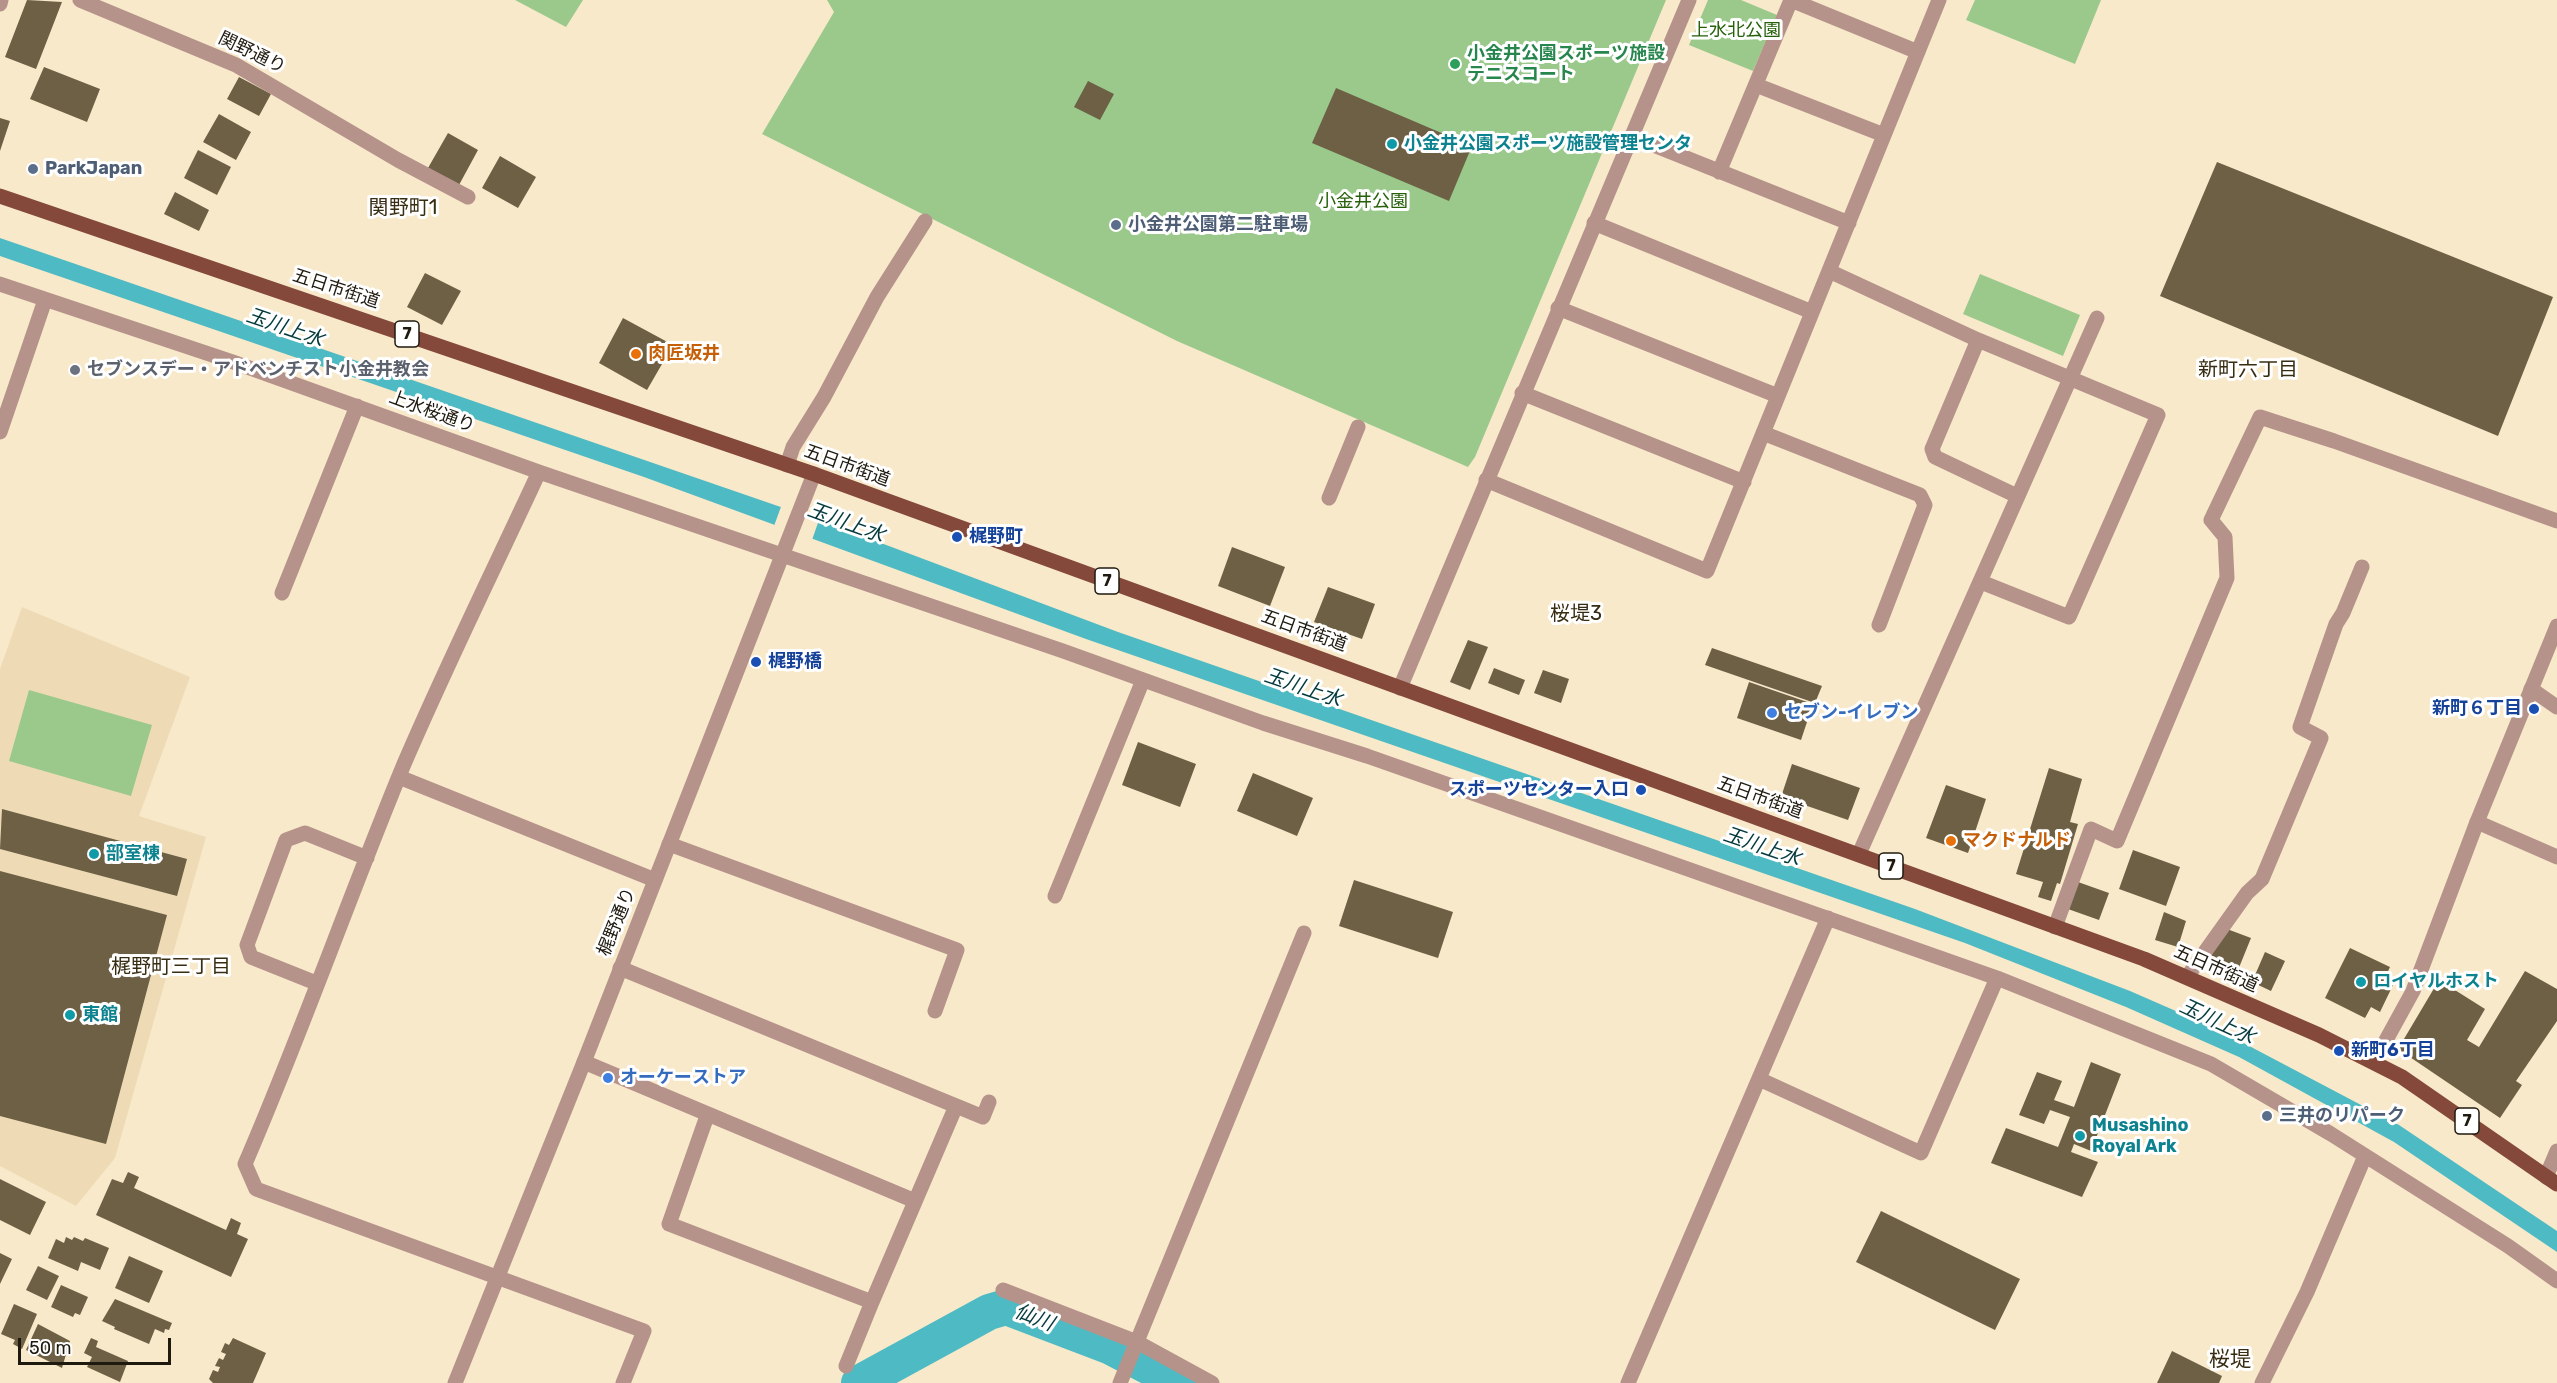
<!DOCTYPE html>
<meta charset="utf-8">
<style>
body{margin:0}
#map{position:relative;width:2557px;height:1383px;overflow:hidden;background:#f8e9ca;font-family:Rubik,sans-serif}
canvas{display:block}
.scale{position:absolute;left:18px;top:1338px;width:153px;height:27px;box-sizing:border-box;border:3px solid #1f1a0f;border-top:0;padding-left:8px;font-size:18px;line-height:21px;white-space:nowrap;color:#1f1a0f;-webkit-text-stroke:4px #fff;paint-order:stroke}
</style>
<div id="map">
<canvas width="2557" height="1383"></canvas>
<div class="scale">50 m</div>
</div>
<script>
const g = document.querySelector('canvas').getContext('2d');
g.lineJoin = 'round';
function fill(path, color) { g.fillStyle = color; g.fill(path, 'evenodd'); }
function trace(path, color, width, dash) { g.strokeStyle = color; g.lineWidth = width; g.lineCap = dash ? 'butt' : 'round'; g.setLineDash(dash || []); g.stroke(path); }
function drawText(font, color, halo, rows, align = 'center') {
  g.font = font + ' Rubik,"Noto Sans JP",sans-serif'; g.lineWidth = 6; g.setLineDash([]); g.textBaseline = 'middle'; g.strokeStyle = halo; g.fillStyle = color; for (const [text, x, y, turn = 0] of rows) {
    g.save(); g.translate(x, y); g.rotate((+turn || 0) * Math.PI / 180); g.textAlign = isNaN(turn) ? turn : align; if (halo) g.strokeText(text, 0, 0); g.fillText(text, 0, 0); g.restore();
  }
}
const built = new Path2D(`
 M22,607L190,677L139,816L206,837L115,1158L76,1206L0,1166V669Z`);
const green = new Path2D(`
 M515,0H583L566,27Z
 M827,0H1666L1475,457L1468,467L1177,341L762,134L834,12Z
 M1708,0H1741L1777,15L1753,71L1689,45Z
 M1975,0H2101L2075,64L1966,20Z
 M1980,274L2080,315L2063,356L1963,314Z
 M29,690L152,725L131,796L9,761Z`);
const water = new Path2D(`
 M0,238L833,525L1118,632L1915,909L2130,991L2217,1029L2399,1125L2557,1231V1252L2394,1142L2239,1057L2126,1007L1965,943L1086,639L644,477L0,256Z`);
const pier = new Path2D(`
 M782,504L820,517L812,540L774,526Z`);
const river = new Path2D(`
 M859,1383L989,1312L1006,1307L1111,1347L1180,1383`);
const building = new Path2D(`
 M27,0L62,2L36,69L5,57Z
 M44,67L100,89L87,122L30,99Z
 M239,77L271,94L259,116L227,99Z
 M1088,81L1114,94L1100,120L1074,107Z
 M1336,88L1472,146L1449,201L1312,143Z
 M219,114L251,132L236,160L203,142Z
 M0,118L10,121L0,151Z
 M448,133L478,150L459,185L428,168Z
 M198,150L231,167L217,195L184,178Z
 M500,156L536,177L518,208L482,188Z
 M2217,162L2553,297L2498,436L2160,296Z
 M175,192L209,210L199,231L164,214Z
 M425,273L461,291L442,325L407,307Z
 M623,318L673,345L647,390L599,363Z
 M1232,547L1285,567L1270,606L1218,586Z
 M1328,587L1375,604L1362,639L1314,622Z
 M1468,640L1488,647L1470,690L1450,682Z
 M1712,648L1822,686L1815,703L1705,665Z
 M1494,668L1525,680L1519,695L1488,683Z
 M1543,670L1569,679L1561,703L1534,693Z
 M1749,682L1813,704L1801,740L1737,718Z
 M1138,742L1196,764L1180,807L1122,785Z
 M1792,764L1860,788L1848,820L1781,797Z
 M2049,768L2082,779L2070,822L2078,824L2060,884L2057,883L2051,901L2038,897L2043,882L2016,874Z
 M1253,773L1313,798L1297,836L1237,811Z
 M1946,785L1986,799L1968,853L1926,838Z
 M2,809L187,859L177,896L0,849Z
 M2133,850L2180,867L2166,906L2119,889Z
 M0,871L167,915L106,1144L0,1116Z
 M1354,880L1453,912L1438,958L1339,926Z
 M2078,882L2109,893L2099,920L2068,909Z
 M2164,912L2186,921L2178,947L2155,940Z
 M2227,929L2251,938L2238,970L2209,958Z
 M2350,948L2390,967L2384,980L2393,985L2380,1012L2371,1007L2365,1018L2325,998Z
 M2265,952L2285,961L2271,991L2252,982Z
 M2525,971L2557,989V1021L2516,1081L2522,1085L2500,1118L2398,1049L2439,980L2485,1009L2467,1040L2479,1047Z
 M2091,1062L2121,1074L2091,1151L2074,1144L2071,1152L2098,1162L2082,1197L1991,1163L2006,1128L2058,1147L2070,1117L2050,1110L2044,1124L2019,1115L2037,1072L2062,1081L2054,1100L2074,1107Z
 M128,1172L139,1177L134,1188L226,1230L231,1218L241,1223L237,1234L248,1239L231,1277L96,1215L112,1179L123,1183Z
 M0,1179L46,1202L30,1235L0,1220Z
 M1881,1211L2020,1279L1995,1330L1856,1262Z
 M66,1237L72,1240L74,1237L83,1241L85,1238L109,1248L100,1270L81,1262L78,1271L48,1258L56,1239L64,1243Z
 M0,1253L12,1259L0,1284Z
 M129,1256L163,1271L149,1303L115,1288Z
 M38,1266L59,1276L47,1300L26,1290Z
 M61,1285L88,1297L80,1315L75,1313L73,1317L51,1307Z
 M115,1299L172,1323L169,1330L165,1329L164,1333L155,1329L149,1344L114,1329L115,1327L102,1321Z
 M14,1304L37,1314L22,1349L13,1344L15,1340L1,1334Z
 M38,1324L70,1341L62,1368L26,1350Z
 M91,1338L98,1341L96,1347L128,1361L120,1382L87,1367L92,1357L84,1353Z
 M233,1338L266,1353L253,1383H213L209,1379L213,1370L218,1372L220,1367L215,1366L219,1358L223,1360L226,1354L221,1352L225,1343L229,1345Z
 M2172,1351L2222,1376L2219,1383H2157Z`);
const minor = new Path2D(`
 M80,0L236,65L398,160L468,197
 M1791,0L1918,52
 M0,4L1,0
 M1756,85L1884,135
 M1631,136L1849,223
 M1719,172L1791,0
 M1594,223L1812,312
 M1829,271L1978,340L2158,415L2069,617L1981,582
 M0,284L233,362L539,472L1063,651L1263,723L1367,756L1997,978L2211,1064L2331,1134L2508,1246L2557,1281
 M1558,308L1778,396
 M1978,340L1932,449L1935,457L2017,496
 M1522,393L1744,482
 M0,432L45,300
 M1763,433L1920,495L1925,505L1879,625
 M787,465L793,447L824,397L877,297L925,221
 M539,472C494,569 446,666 404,764C349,897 302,1032 245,1164L256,1189L644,1331L623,1383
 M1486,480L1707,571L1939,0
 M1329,498L1358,427
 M282,593L357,406
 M2531,689L2557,707
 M399,777L655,880
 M2477,822L2557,857
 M669,844L957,950L935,1011
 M1859,854L2097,318
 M1055,896L1143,680
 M2055,927L2091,829L2117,841L2227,578L2225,537L2211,520L2260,417L2334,441L2557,521
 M620,968L983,1117L989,1102
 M2187,977L2247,893L2262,879L2321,738L2300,727L2336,624L2343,613L2362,567
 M316,983L251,957L247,945L286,840L305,833L367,858
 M584,1062L915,1201
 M1759,1079L1921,1153L1997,978
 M707,1116L669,1224L872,1302L956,1106
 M2546,1177L2557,1151
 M1003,1290L1137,1342L1212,1383
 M846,1366L872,1302
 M1120,1383L1304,933
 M1628,1383L1828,918
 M2262,1383L2307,1292L2365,1156`);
const tertiary = new Path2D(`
 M1400,688L1689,0
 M2374,1062L2413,991L2477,822L2557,626
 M455,1383L584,1062L814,474`);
const primary = new Path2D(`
 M0,196L814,474L2144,959L2319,1035L2402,1077L2557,1184`);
const markers = [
 [1455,64,6,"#2e9e5b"],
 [1392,144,6,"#0f9aa8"],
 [33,169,6,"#5c6f8a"],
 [1116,225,6,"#5c6f8a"],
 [636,354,6,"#e8710a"],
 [75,370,6,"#6b7280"],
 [957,537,6,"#1a4fb4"],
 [756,662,6,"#1a4fb4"],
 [2534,709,6,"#1a4fb4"],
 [1772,713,6,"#3f7fe0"],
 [1641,790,6,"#1a4fb4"],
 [1951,841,6,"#e8710a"],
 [94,854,6,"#0f9aa8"],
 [2361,982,6,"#0f9aa8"],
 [70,1015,6,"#0f9aa8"],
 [2339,1051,6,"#1a4fb4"],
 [608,1078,6,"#3f7fe0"],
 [2267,1116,6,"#5c6f8a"],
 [2080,1136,6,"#0f9aa8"]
];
const shields = [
 [407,334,24],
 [1107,581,24],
 [1891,866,24],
 [2467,1121,24]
];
const shieldNames = [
 ["7",407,334],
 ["7",1107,581],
 ["7",1891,866],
 ["7",2467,1121]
];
const parkNames = [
 ["上水北公園",1736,31],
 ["小金井公園",1363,202]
];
const streetNames = [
 ["関野通り",252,53,26],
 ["五日市街道",336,289,18],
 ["上水桜通り",432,412,20],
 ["五日市街道",847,466,20],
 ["五日市街道",1304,631,20],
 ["五日市街道",1760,798,20],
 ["梶野通り",617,922,-68],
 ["五日市街道",2216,969,24]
];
const leisureNames = [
 ["小金井公園スポーツ施設",1467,54],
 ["テニスコート",1467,75]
];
const cultureNames = [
 ["小金井公園スポーツ施設管理センタ",1404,144],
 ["部室棟",106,854],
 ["ロイヤルホスト",2373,982],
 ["東館",82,1015],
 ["Musashino",2092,1126],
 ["Royal Ark",2092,1147]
];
const serviceNames = [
 ["ParkJapan",45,169],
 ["小金井公園第二駐車場",1128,225],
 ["三井のリパーク",2279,1116]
];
const foodNames = [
 ["肉匠坂井",648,354],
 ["マクドナルド",1963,841]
];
const worshipNames = [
 ["セブンスデー・アドベンチスト小金井教会",87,370]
];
const transitNames = [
 ["梶野町",969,537],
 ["梶野橋",768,662],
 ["新町６丁目",2522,709,"right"],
 ["スポーツセンター入口",1629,790,"right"],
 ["新町6丁目",2351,1051]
];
const shopNames = [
 ["セブン-イレブン",1784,713],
 ["オーケーストア",620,1078]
];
const neighbourhoodNames = [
 ["関野町1",403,208],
 ["新町六丁目",2248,370],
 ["桜堤3",1576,614],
 ["梶野町三丁目",171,967]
];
const waterNames = [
 ["玉川上水",285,328,19],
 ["玉川上水",846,523,20],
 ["玉川上水",1303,688,19],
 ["玉川上水",1762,847,19],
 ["玉川上水",2217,1022,25],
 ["仙川",1034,1318,21]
];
const quarterNames = [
 ["桜堤",2230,1360]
];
fill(built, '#eedbb6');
fill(green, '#9bc98c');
fill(water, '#4ebac3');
fill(pier, '#f8e9ca');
trace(river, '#4ebac3', 36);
fill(building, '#6d6045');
trace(minor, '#b6938a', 15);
trace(tertiary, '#b6938a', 15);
trace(primary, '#84493b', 15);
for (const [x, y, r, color] of markers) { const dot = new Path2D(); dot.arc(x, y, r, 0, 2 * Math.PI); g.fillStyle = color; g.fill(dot); trace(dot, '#fff', 2); }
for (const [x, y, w] of shields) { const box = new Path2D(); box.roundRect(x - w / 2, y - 13, w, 26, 4.5); g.fillStyle = '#fff'; g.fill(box); trace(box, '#1f1a0f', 1.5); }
drawText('bold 16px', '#1f1a0f', null, shieldNames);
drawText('18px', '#266009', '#fff', parkNames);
drawText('18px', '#1f1a0f', '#fff', streetNames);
drawText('bold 18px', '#27864d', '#fff', leisureNames, 'left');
drawText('bold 18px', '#0d838f', '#fff', cultureNames, 'left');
drawText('bold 18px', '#4e5e75', '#fff', serviceNames, 'left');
drawText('bold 18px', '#c56008', '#fff', foodNames, 'left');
drawText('bold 18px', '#5b616d', '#fff', worshipNames, 'left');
drawText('bold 18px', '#164399', '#fff', transitNames, 'left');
drawText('bold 18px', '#366cbe', '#fff', shopNames, 'left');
drawText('20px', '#382d13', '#fff', neighbourhoodNames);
drawText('italic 20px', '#053a3d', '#fff', waterNames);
drawText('21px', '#382d13', '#fff', quarterNames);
</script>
